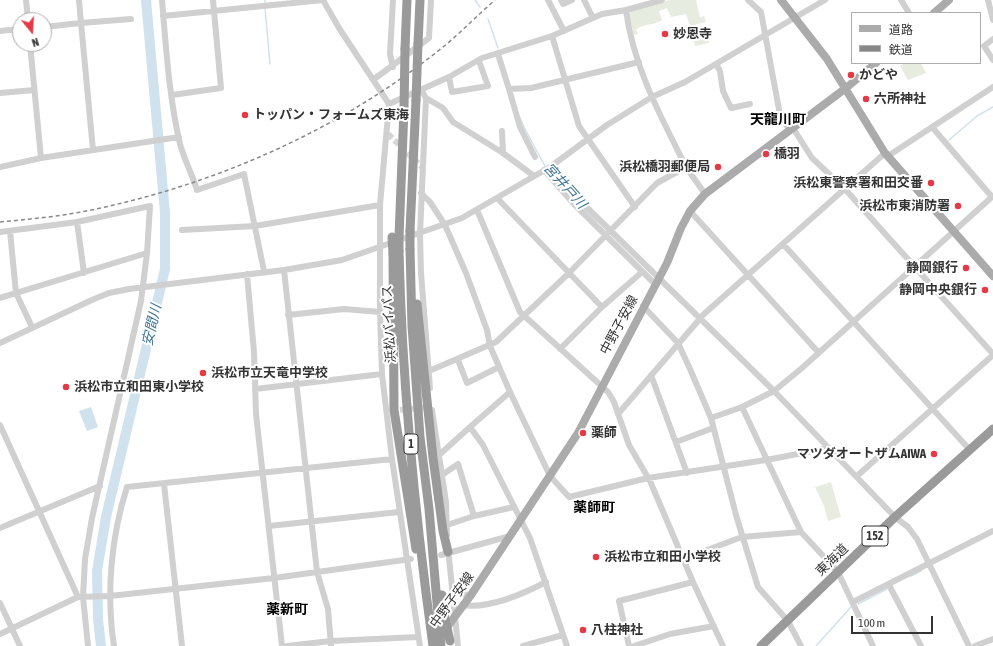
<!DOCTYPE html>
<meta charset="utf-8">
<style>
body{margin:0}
#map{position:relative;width:993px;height:646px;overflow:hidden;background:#fff;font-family:"Asap Condensed","Noto Sans JP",sans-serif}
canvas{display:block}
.legend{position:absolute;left:851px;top:12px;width:130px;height:52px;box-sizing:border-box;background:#fff;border:1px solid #adadad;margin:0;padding:5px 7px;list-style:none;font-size:12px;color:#333}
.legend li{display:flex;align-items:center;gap:8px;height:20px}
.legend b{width:20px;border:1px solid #adadad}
.north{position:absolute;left:12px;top:12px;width:40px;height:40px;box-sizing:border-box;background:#fff;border:1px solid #adadad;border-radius:50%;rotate:162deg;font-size:11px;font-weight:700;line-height:16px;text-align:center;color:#333}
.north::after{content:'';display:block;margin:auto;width:14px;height:18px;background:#e63946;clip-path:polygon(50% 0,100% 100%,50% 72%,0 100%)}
.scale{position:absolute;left:851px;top:616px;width:82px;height:18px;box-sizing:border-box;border:2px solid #333;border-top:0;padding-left:5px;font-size:12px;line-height:14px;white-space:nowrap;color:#333;-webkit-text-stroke:3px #fff;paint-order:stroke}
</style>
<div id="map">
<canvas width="993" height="646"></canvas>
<ul class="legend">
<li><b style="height:5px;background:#ababab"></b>道路</li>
<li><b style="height:5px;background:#888"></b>鉄道</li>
</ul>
<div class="north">N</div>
<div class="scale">100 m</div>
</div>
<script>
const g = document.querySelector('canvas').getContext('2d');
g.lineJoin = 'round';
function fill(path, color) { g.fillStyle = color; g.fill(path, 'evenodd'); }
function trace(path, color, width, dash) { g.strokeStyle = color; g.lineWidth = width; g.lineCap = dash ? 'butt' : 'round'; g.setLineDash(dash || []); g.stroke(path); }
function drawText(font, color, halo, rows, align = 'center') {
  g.font = font + ' "Asap Condensed","Noto Sans JP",sans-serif'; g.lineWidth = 4; g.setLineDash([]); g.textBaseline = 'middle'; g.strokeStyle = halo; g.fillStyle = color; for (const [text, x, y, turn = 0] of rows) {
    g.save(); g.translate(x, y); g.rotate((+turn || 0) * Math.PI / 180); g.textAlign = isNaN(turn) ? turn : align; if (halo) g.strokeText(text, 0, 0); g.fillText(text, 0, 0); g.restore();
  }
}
const green = new Path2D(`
 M670,0H696L700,17L704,16L706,22L690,26L686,14L671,17L667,8L659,11L662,20C654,26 643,23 636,30L638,34L634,35L629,15L632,10Z
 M707,33L709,43L695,46L693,36Z
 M905,63H921L926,73L908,80L900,66Z
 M831,482L841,517L828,521L824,506L815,487Z`);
const water = new Path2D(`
 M91,407L98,427L87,431L79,411Z`);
const stream = new Path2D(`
 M265,0V4
 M475,0L480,7
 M265,8L270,64
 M488,19L498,48
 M520,118L526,131L546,168
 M949,140L977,116L993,107
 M571,196L596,222
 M911,576L921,571
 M858,604L887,589
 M816,646L851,607`);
const river = new Path2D(`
 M101,646L98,619L97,571L106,517L165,269V213L146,0`);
const minorTunnel = new Path2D(`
 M388,134L423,168
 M400,410L429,407`);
const minor = new Path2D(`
 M26,0L28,20
 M162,0C166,47 169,97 180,144C184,159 192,174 197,190L244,174L264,271
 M323,0L339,28L389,104L380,205V312L382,374L392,459L420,646
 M548,0L564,31
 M561,0L563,4L572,0
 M584,0L593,18
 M748,0L761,12L780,115L790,131
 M901,0L909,13
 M988,0L993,20
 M626,10C633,66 661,117 686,167
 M163,16L323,0
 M44,27L81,23L79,0
 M0,31L20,29
 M552,36L579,126L635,207
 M993,39L984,46L993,60
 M30,44L41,158L179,137
 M498,54L509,89L531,88L639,62
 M716,64L720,71L723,91L731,108L750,104
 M393,67L390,54L393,0
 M449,77L452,92L488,86L479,61
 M373,80L429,38L431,0
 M509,89L520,127L535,157
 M421,90L426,98L420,234L421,273L430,388
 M0,93L34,90
 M172,95L221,88L213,0
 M426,98L443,108L453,122L503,153L534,176
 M389,104L449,77L482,58L552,36L602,14L626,10L662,0
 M932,127L992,197
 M793,128L812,158L844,188L993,354
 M502,131L503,153
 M93,150L81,23L131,19
 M888,156L993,87
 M0,167L41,158
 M550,167L566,187L774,391L895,517L908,527L917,539L969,646
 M544,170L574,204L655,284
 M421,193L430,202L445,225L466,273L487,330L490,346L510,392L550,476L569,497L648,478L766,460L829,448
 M497,198L602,307L560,349
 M477,210L520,312L608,392L614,402L629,445L650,481L693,582L723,646
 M690,211L819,353
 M77,222L84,273
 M182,230L255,226L380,205
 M10,231L16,293L32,327
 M0,232L77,222L150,206L147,253
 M783,244L969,449
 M284,270L317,572L328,609L331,646
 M247,274L254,352L256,414L282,646
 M0,298L147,253L141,301L92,518L85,559L83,597L88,646
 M643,306L678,343L690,369L711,418L736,515L758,587L788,621L801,646
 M602,307L642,272
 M288,315L344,309L380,312
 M0,343L94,299L109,293L129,289L284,270L342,260L462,218L550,167L607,125L652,97L685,82L825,0
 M458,360L467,383L499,367
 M429,371L496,342L568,274L657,183L686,167L705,194
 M651,375L687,473
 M255,389L382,374
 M742,407L774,391L802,368L993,196
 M432,410L446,502L447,535
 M618,414L704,314L885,153
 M711,418L742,407L801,532
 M0,425L78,597
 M470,427L510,392
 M676,442L713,428
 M439,455L470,427L483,445L530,538L567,646
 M442,475L458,464L474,516
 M857,476L993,355
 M164,484L182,646
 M447,525L474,516L514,507
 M269,526L399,512
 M0,528L100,486
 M448,548L458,646
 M441,555L510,536
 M683,559L742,537L801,532L838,572L873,646
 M452,585C455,594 462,595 471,595
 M889,585L921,646
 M853,602L993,531
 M0,603L20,646
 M463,605C489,609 523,594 546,582
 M0,634L78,597L110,596L274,578L411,559
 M114,646C106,594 111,537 127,487L392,459
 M287,646L331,641L418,637
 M523,646L563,635
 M629,646L619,601L693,582
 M634,646L670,634L714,626
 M975,646L993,639`);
const major = new Path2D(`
 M781,0L827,59L885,153L993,276
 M934,13L949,0
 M444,631L471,595L578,433L667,263L681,228L690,211L705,194L846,88L876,63`);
const highway = new Path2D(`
 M418,44L420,0
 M405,49L407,0
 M410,231L416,100
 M399,237L404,109
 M410,249L412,326L420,437L429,509L439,626
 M399,251C402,383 415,515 433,646
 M393,254L394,410L416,549
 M417,304L433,458L443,531L448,552
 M442,595L445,619
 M761,646L895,517L993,429`);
const rail = new Path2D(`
 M0,222C32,219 64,216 96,209C223,182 347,126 448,43C464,29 479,14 495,0`);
const highwayBridge = new Path2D(`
 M416,100L418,44
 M404,109L405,49
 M410,231V249
 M392,237L393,254
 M399,237V251
 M445,619L450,641
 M439,626L441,646`);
const markers = [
 [665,34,4,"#e63946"],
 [851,75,4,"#e63946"],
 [866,99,4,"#e63946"],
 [245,115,4,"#e63946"],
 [766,154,4,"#e63946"],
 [718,167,4,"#e63946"],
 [931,183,4,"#e63946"],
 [958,206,4,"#e63946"],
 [966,268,4,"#e63946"],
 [985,290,4,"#e63946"],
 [203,373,4,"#e63946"],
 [66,387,4,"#e63946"],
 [583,433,4,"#e63946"],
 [934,454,4,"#e63946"],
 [596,557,4,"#e63946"],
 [583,630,4,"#e63946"]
];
const shields = [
 [411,444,14],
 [875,536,26]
];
const shieldNames = [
 ["1",411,444],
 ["152",875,536]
];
const poiNames = [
 ["妙恩寺",673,34],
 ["かどや",859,75],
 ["六所神社",874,99],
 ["トッパン・フォームズ東海",253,115],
 ["橋羽",774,154],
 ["浜松橋羽郵便局",710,167,"right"],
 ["浜松東警察署和田交番",923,183,"right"],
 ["浜松市東消防署",950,206,"right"],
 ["静岡銀行",958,268,"right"],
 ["静岡中央銀行",977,290,"right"],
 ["浜松市立天竜中学校",211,373],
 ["浜松市立和田東小学校",74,387],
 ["薬師",591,433],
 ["マツダオートザムAIWA",926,454,"right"],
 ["浜松市立和田小学校",604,557],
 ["八柱神社",591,630]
];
const streetNames = [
 ["浜松バイパス",389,324,-93],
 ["中野子安線",619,325,-62],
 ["東海道",832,560,-44],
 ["中野子安線",452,600,-54]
];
const neighbourhoodNames = [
 ["天龍川町",778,120],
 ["薬師町",594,508],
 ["薬新町",287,610]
];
const waterNames = [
 ["宮井戸川",565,186,48],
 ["安間川",152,325,-77]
];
fill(green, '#e6ecdf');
fill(water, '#cfe2ee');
trace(stream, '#cfe2ee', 1.5);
trace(river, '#cfe2ee', 10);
trace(minorTunnel, '#d6d6d6', 6, [6, 3]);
trace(minor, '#d0d0d0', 6);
trace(major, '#ababab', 8);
trace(highway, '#9a9a9a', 9);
trace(rail, '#888', 1.5, [4, 3]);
trace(highwayBridge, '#9a9a9a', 9);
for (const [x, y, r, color] of markers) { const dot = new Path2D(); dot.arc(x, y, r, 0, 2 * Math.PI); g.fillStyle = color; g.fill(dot); trace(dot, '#fff', 1.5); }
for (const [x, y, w] of shields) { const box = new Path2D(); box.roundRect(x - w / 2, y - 10, w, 20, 3); g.fillStyle = '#fff'; g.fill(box); trace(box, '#333', 1); }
drawText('bold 12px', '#333', null, shieldNames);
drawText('bold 13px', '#333', '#fff', poiNames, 'left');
drawText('13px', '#333', '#fff', streetNames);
drawText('bold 14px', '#000', '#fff', neighbourhoodNames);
drawText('italic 14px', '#3f7597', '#fff', waterNames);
</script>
